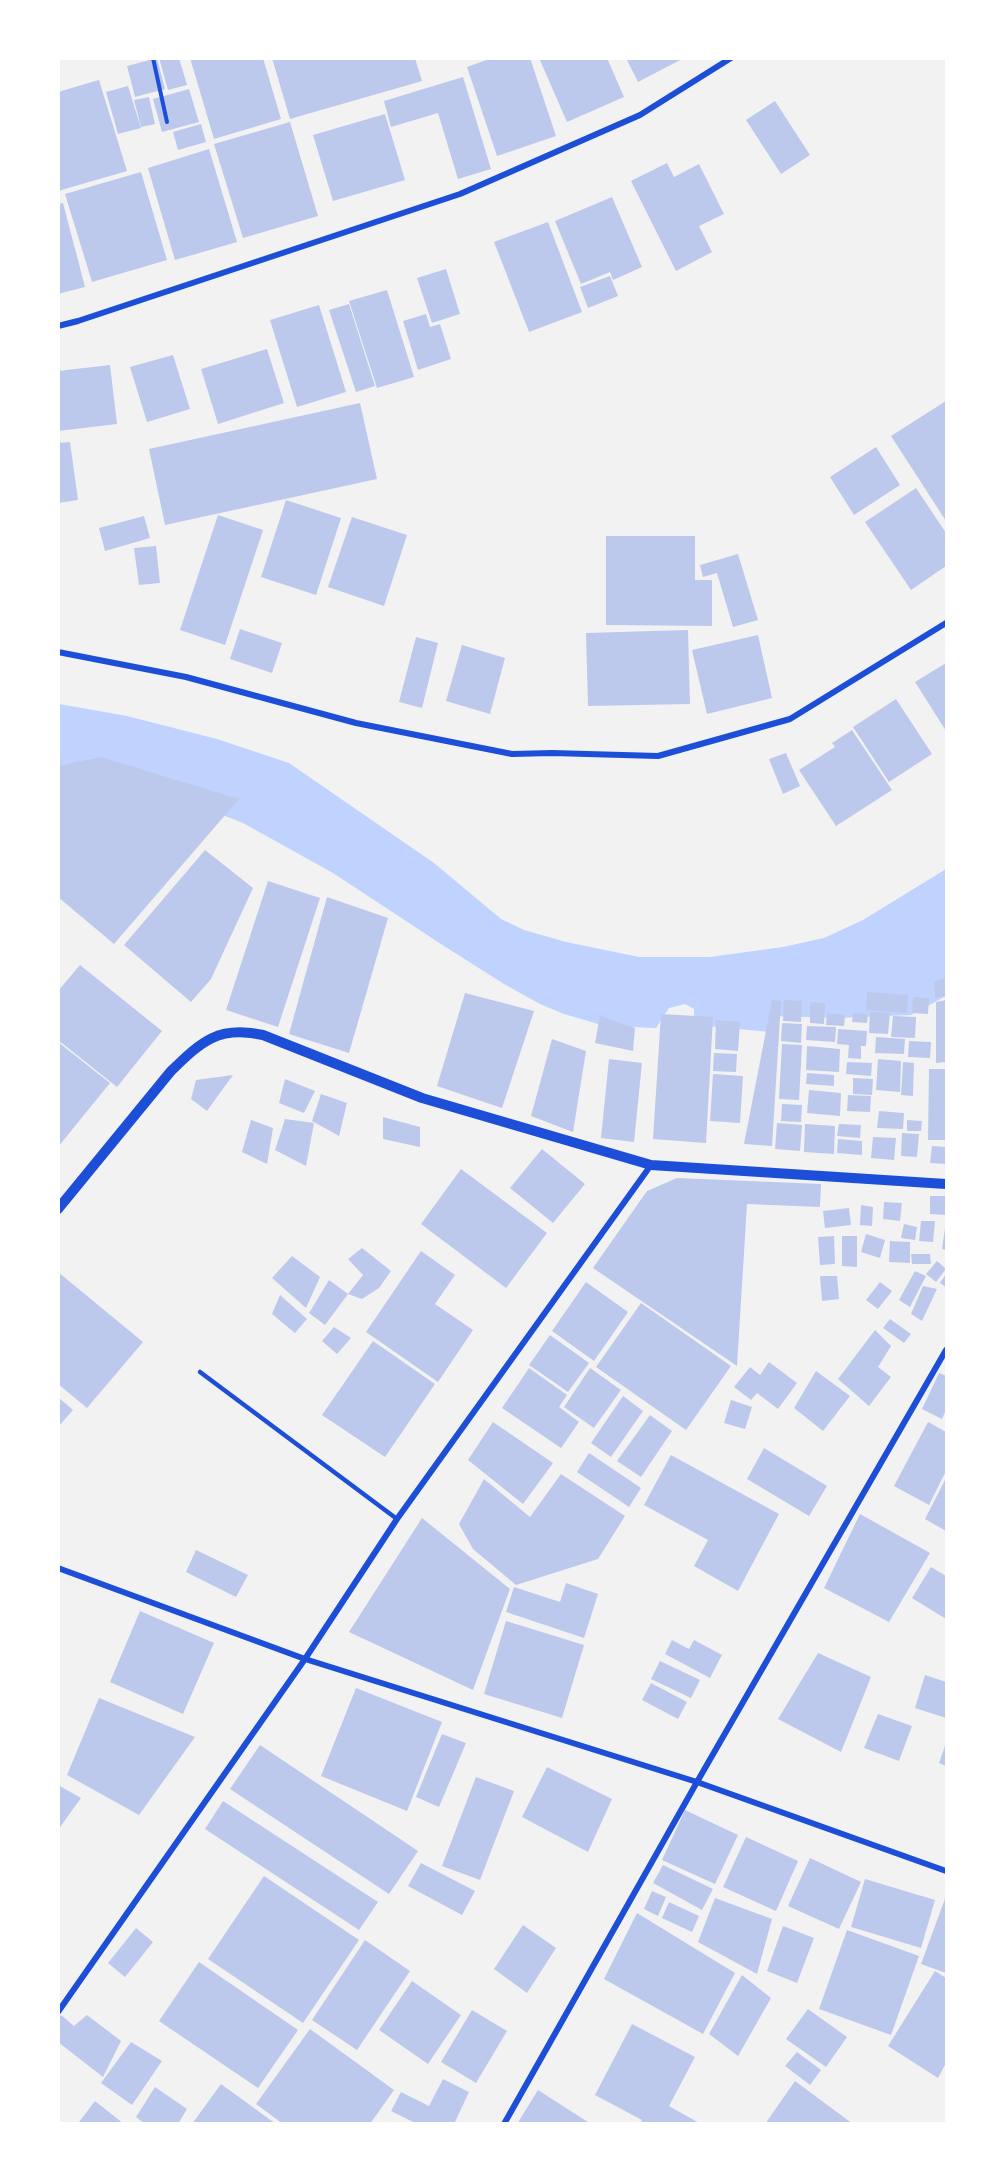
<!DOCTYPE html>
<style>
body{margin:0}
#map{position:relative;width:1005px;height:2182px;overflow:hidden;background:#f2f2f2;font-family:Commissioner,sans-serif}
canvas{display:block}
.frame{position:absolute;inset:0;border:60px solid #fff;pointer-events:none}
</style>
<div id="map">
<canvas width="1005" height="2182"></canvas>
<div class="frame"></div>
</div>
<script>
const g = document.querySelector('canvas').getContext('2d');
g.lineJoin = 'round';
function fill(path, color) { g.fillStyle = color; g.fill(path, 'evenodd'); }
function trace(path, color, width, dash) { g.strokeStyle = color; g.lineWidth = width; g.lineCap = dash ? 'butt' : 'round'; g.setLineDash(dash || []); g.stroke(path); }
const water = new Path2D(`
 M59,704L127,716L217,739L289,763L434,863L501,919L524,930L566,942L639,957H710L783,947L824,938L863,920L946,869V996L911,1015L836,1018L772,1016L771,1032L694,1025V1009L685,1004L669,1008L656,1028L605,1026L564,1014L540,1004L504,984L444,946L333,873L243,823L133,780H59Z`);
const building = new Path2D(`
 M157,58L165,89L135,97L127,66Z
 M159,58H179L187,85L168,90Z
 M190,58H263L281,119L214,139Z
 M272,58H415L422,81L290,119Z
 M492,58H530L556,136L497,156L467,67Z
 M539,58H607L624,97L567,122Z
 M626,58H684L638,82Z
 M463,77L491,169L458,179L438,113L391,127L384,101Z
 M99,80L127,171L58,191V92Z
 M128,86L141,128L118,134L106,92Z
 M189,89L199,122L162,132L153,99Z
 M149,97L155,124L141,127L134,100Z
 M775,101L810,155L781,174L746,120Z
 M385,114L405,180L333,201L313,135Z
 M290,122L318,216L243,238L214,144Z
 M201,124L206,142L178,150L173,132Z
 M209,149L237,242L175,260L148,168Z
 M667,163L674,177L699,164L724,214L699,226L712,252L676,271L631,181Z
 M141,172L167,260L92,282L65,194Z
 M612,197L642,267L613,280L610,272L581,284L555,221Z
 M63,203L85,287L58,294V204Z
 M548,222L582,312L529,332L494,242Z
 M446,269L460,314L432,323L417,278Z
 M610,276L618,296L588,308L580,287Z
 M387,290L414,377L377,388L349,301Z
 M349,304L375,386L356,392L329,310Z
 M319,305L346,392L297,407L270,320Z
 M426,314L430,327L440,324L451,359L418,370L403,321Z
 M267,349L284,403L218,424L201,369Z
 M173,355L190,409L147,422L130,367Z
 M110,365L117,424L58,431V371Z
 M946,401V521L891,436Z
 M360,403L377,479L165,525L149,449Z
 M70,442L78,500L58,503V443Z
 M876,447L900,485L854,515L830,477Z
 M916,488L946,533V566L911,590L865,522Z
 M286,500L341,518L316,595L261,577Z
 M218,515L263,530L225,645L180,630Z
 M144,516L150,538L105,551L99,528Z
 M352,517L407,535L384,606L328,587Z
 M606,536H695V580H712V626L606,625Z
 M156,546L160,583L139,585L134,548Z
 M738,554L758,620L733,627L717,573L703,577L700,565Z
 M240,629L282,643L272,673L230,659Z
 M688,630L690,704L588,706L586,633Z
 M758,635L772,698L707,714L692,650Z
 M416,637L438,643L422,708L399,702Z
 M462,645L505,658L490,714L446,701Z
 M946,663V731L915,682Z
 M896,699L932,754L889,782L853,727Z
 M852,730L892,790L836,826L799,770L835,747L832,743Z
 M786,753L800,786L783,794L769,759Z
 M101,757L239,799L114,944L58,897V766Z
 M205,850L253,888L211,979L191,1002L124,945Z
 M268,881L320,898L278,1027L226,1010Z
 M327,897L388,918L349,1053L289,1034Z
 M80,965L162,1031L117,1087L58,1040V991Z
 M946,977V996L935,998L934,982Z
 M867,992L908,995L907,1013L866,1010Z
 M465,993L534,1011L502,1108L437,1086Z
 M913,997L929,998L928,1014L912,1013Z
 M772,1000L781,1001L772,1146L744,1144Z
 M784,1000L802,1001L801,1022L783,1021Z
 M946,1000V1062L936,1063V1002Z
 M810,1002L825,1003L824,1024L810,1023Z
 M870,1012L890,1013L888,1034L869,1033Z
 M827,1013L845,1015L844,1026L826,1025Z
 M853,1013L868,1014L867,1023L852,1022Z
 M661,1014L713,1017L706,1143L653,1139Z
 M600,1016L635,1028L633,1051L595,1043Z
 M893,1016L916,1017L915,1038L891,1037Z
 M716,1020L740,1022L738,1051L715,1049Z
 M782,1023L802,1024L801,1043L781,1041Z
 M807,1026L836,1027L835,1042L806,1040Z
 M838,1029L867,1031L866,1046H861V1059L848,1058L849,1045L837,1044Z
 M876,1037L905,1039L904,1054L875,1053Z
 M552,1039L586,1051L573,1132L531,1116Z
 M909,1041L931,1042L930,1058L908,1057Z
 M58,1042L110,1083L58,1147Z
 M782,1044L802,1045L799,1100L779,1099Z
 M807,1046L840,1049L839,1072L806,1070Z
 M714,1053L737,1054L736,1072L713,1071Z
 M609,1059L642,1063L634,1142L601,1138Z
 M878,1059L901,1061L900,1092L876,1090Z
 M847,1062L872,1063L871,1076L846,1074Z
 M903,1062L914,1063L913,1096L901,1095Z
 M929,1069H946V1140H928Z
 M807,1073L834,1075V1086L806,1084Z
 M713,1074L743,1076L740,1123L710,1121Z
 M233,1075L207,1111L191,1099L196,1080Z
 M853,1078L873,1079L872,1095L853,1094Z
 M285,1079L315,1091L304,1113L279,1103Z
 M809,1090L841,1093L840,1116L807,1113Z
 M321,1094L347,1103L339,1136L312,1121Z
 M848,1095L871,1096L870,1112L847,1111Z
 M782,1104L802,1105L801,1122L781,1121Z
 M879,1111L904,1113L903,1129L877,1128Z
 M383,1117L420,1127V1147L383,1139Z
 M285,1119L314,1123L306,1166L275,1150Z
 M251,1120L273,1128L267,1164L242,1152Z
 M907,1120L922,1121L921,1131H907Z
 M777,1123L802,1125L800,1151L775,1149Z
 M805,1124L835,1126L834,1154L804,1152Z
 M839,1124L861,1125L860,1138L837,1136Z
 M902,1133L919,1134L917,1157L901,1156Z
 M873,1137L896,1138L894,1160L871,1158Z
 M838,1139L862,1141V1155L837,1153Z
 M932,1146L946,1147V1164L930,1163Z
 M542,1149L585,1184L553,1223L510,1188Z
 M461,1169L547,1233L506,1288L421,1224Z
 M677,1178L821,1184L820,1207L747,1204L737,1366L593,1268L647,1191Z
 M930,1196H946V1215L930,1214Z
 M884,1202L902,1203L900,1221L883,1219Z
 M861,1205L873,1207L872,1226L860,1225Z
 M849,1208L851,1225L825,1228L823,1211Z
 M921,1221H935L933,1242L919,1241Z
 M904,1224L917,1227L915,1240L901,1238Z
 M945,1228L946,1229V1250L942,1249Z
 M866,1234L885,1240L880,1258L861,1252Z
 M834,1236L835,1264L820,1265L818,1237Z
 M842,1236H857V1267L842,1266Z
 M890,1241L910,1242V1263L889,1262Z
 M362,1248L391,1271L379,1288L362,1299L348,1294L363,1275L348,1259Z
 M421,1251L455,1275L435,1304L473,1330L438,1382L366,1332Z
 M911,1254H930L931,1264H912Z
 M292,1256L320,1277L306,1308L272,1278Z
 M937,1261L946,1269L936,1282L926,1274Z
 M915,1271L926,1276L910,1307L899,1300Z
 M58,1272L143,1342L87,1408L58,1384Z
 M946,1274V1287L940,1283Z
 M820,1276H837L839,1299L822,1301Z
 M329,1280L348,1294L325,1325L309,1313Z
 M586,1282L628,1312L594,1361L552,1331Z
 M880,1282L892,1291L878,1309L866,1300Z
 M923,1286L937,1289L922,1321L911,1314Z
 M280,1295L307,1319L295,1333L272,1314Z
 M641,1303L731,1366L686,1430L596,1367Z
 M890,1319L911,1334L904,1343L883,1328Z
 M334,1327L351,1338L337,1354L322,1341Z
 M875,1330L891,1346L878,1367L891,1377L869,1406L838,1379Z
 M550,1335L589,1363L568,1392L529,1365Z
 M373,1341L435,1384L385,1457L322,1415Z
 M769,1362L797,1383L778,1409L757,1393L751,1400L734,1387L750,1367L760,1375Z
 M529,1368L567,1395L559,1407L579,1422L561,1448L502,1408Z
 M590,1368L621,1390L594,1428L564,1407Z
 M816,1371L850,1396L823,1431L794,1408Z
 M939,1373L946,1376V1410L942,1419L922,1409Z
 M623,1396L643,1411L611,1457L591,1443Z
 M58,1397L73,1410L58,1427Z
 M731,1400L752,1407L745,1429L724,1423Z
 M650,1415L672,1431L641,1477L617,1461Z
 M493,1422L553,1463L523,1504L468,1460Z
 M928,1422L946,1432V1471L929,1505L894,1486Z
 M764,1448L827,1486L809,1516L747,1479Z
 M589,1453L641,1488L629,1507L577,1472Z
 M671,1455L779,1514L738,1591L694,1566L708,1540L644,1505Z
 M561,1474L625,1516L598,1559L516,1585L473,1549L459,1524L484,1479L530,1517Z
 M946,1478V1531L925,1519Z
 M860,1514L930,1553L889,1622L824,1588Z
 M422,1518L510,1589L473,1690L349,1632Z
 M196,1550L248,1575L236,1597L186,1572Z
 M931,1567L946,1576V1619L912,1598Z
 M566,1583L598,1594L584,1638L506,1612L514,1587L560,1602Z
 M140,1611L214,1643L183,1714L110,1682Z
 M506,1621L584,1645L562,1718L484,1694Z
 M672,1640L689,1649L694,1640L722,1655L710,1678L665,1654Z
 M818,1653L871,1677L841,1752L778,1719Z
 M660,1661L700,1680L691,1698L651,1679Z
 M925,1675L946,1682V1718L915,1708Z
 M651,1683L687,1702L678,1719L642,1700Z
 M356,1688L442,1722L407,1811L321,1776Z
 M99,1698L195,1737L139,1815L67,1775Z
 M878,1714L912,1726L899,1761L864,1748Z
 M442,1734L466,1743L439,1807L416,1797Z
 M946,1743V1766L939,1763Z
 M260,1745L418,1851L389,1894L230,1789Z
 M547,1767L612,1799L588,1852L522,1817Z
 M476,1777L514,1791L480,1880L442,1866Z
 M58,1785L81,1798L58,1830Z
 M223,1801L378,1902L359,1930L205,1829Z
 M685,1810L738,1835L715,1884L662,1860Z
 M746,1837L798,1861L776,1911L723,1887Z
 M810,1858L861,1882L839,1929L788,1906Z
 M421,1863L475,1891L462,1915L408,1886Z
 M663,1865L713,1889L702,1910L653,1883Z
 M264,1876L359,1940L303,2023L208,1959Z
 M865,1879L935,1900L921,1948L851,1927Z
 M652,1891L666,1897L658,1916L644,1909Z
 M946,1896V1973L921,1964Z
 M715,1898L772,1919L757,1974L698,1942Z
 M669,1902L699,1916L692,1932L662,1918Z
 M637,1913L735,1973L703,2034L604,1979Z
 M523,1925L556,1948L527,1993L494,1969Z
 M783,1926L814,1938L797,1983L767,1971Z
 M136,1928L153,1942L125,1977L108,1963Z
 M847,1930L919,1956L891,2035L819,2009Z
 M365,1940L410,1971L357,2050L312,2020Z
 M199,1962L298,2030L258,2088L159,2021Z
 M935,1971L946,1978V2063L938,2078L888,2046Z
 M742,1975L771,1998L738,2056L709,2034Z
 M412,1981L461,2015L428,2064L379,2030Z
 M808,2009L847,2037L826,2067L786,2039Z
 M472,2010L507,2031L476,2083L441,2062Z
 M61,2015L74,2026L87,2015L121,2041L103,2077L58,2042V2019Z
 M632,2024L695,2057L669,2106L701,2124H640L642,2120L595,2095Z
 M310,2029L394,2090L370,2124H283L256,2104Z
 M131,2042L162,2061L132,2105L101,2083Z
 M797,2052L821,2070L810,2085L785,2066Z
 M443,2079L469,2092L454,2124H417L391,2111L401,2092L429,2106Z
 M795,2081L853,2124H765Z
 M221,2084L276,2124H192Z
 M155,2087L187,2109L178,2124H145L136,2117Z
 M538,2090L591,2124H517Z
 M95,2101L124,2124H81L79,2122Z`);
const path = new Path2D(`
 M153,58L167,122`);
const service = new Path2D(`
 M200,1372L397,1519`);
const minor = new Path2D(`
 M58,326L78,321L460,194L640,115L731,58
 M58,652L186,677L356,723L512,754L552,753L658,756L790,719L946,623
 M58,1568L305,1659L697,1782L946,1871
 M58,2012L305,1659L397,1519L651,1165
 M504,2124L697,1782L946,1350`);
const tertiary = new Path2D(`
 M58,1209L171,1071C201,1042 218,1025 263,1035L422,1098L651,1165L946,1184`);
fill(water, '#bfd3fe');
fill(building, '#bdc9ec');
trace(path, '#1d4ed8', 4);
trace(service, '#1d4ed8', 4.5);
trace(minor, '#1d4ed8', 6);
trace(tertiary, '#1d4ed8', 10);
</script>
